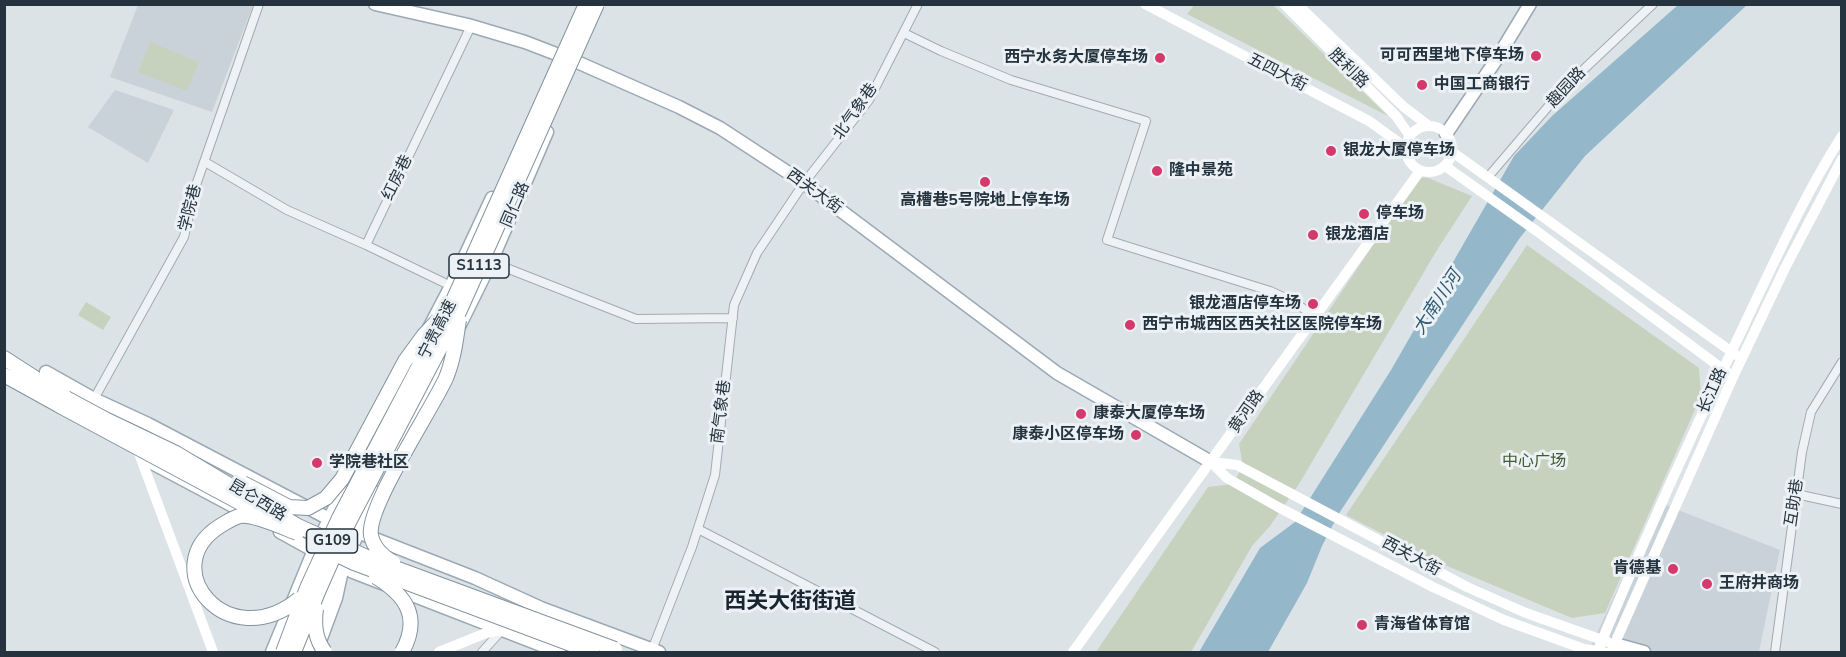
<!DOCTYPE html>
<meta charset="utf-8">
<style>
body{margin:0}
#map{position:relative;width:1846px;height:657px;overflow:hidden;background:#dce3e7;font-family:"Nunito Sans",sans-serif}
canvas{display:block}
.frame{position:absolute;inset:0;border:6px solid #25333e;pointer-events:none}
</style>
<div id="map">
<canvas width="1846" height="657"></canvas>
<div class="frame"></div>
</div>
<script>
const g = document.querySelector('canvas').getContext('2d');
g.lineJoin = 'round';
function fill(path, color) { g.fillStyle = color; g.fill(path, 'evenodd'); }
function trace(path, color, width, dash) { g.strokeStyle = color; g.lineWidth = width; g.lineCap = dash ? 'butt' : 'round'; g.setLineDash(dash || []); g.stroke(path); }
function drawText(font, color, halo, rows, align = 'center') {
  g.font = font + ' "Nunito Sans","Noto Sans SC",sans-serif'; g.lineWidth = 6; g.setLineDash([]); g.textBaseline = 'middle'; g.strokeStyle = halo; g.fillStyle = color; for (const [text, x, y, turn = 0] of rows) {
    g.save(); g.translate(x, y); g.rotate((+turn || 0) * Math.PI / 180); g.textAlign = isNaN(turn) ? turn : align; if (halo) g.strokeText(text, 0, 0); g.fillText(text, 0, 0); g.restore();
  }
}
const built = new Path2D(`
 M138,5H253L212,112L110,77Z
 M115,90L174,110L148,163L88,127Z
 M1658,502L1780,550L1759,652H1588Z`);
const green = new Path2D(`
 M1195,4L1273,5L1388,116L1187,14Z
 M150,42L199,62L187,91L138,72Z
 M1419,177L1428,178L1472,196L1437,250L1299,484L1270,526L1252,546L1191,652H1096L1208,487L1233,484L1243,466L1239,444Z
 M1527,245L1699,368L1701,396L1605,613L1572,618L1435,561L1346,515Z
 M86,302L111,317L103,330L78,315Z`);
const water = new Path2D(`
 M1678,5H1747L1585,156L1519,239L1338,515L1322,546L1307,583L1268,652H1199L1260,548L1295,522L1391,370L1514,156L1552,116Z`);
const street = new Path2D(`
 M904,33L941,51L1011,80L1146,121L1107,240L1270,291L1294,302L1314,316
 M205,162L287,210L366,245L451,286
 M1488,177L1564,88L1653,4
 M366,245L471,26
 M491,262L636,319L733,318
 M94,399L184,237L195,188L259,4
 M1796,494L1842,504
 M698,529L935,652
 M652,650L692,547L715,475L734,305L757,253L804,183L869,100L918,4
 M482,652L502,630
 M1775,652L1802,452L1811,412L1842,362`);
const secondary = new Path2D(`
 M1145,4L1369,121L1405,147
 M1284,4L1396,116L1410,136
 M1297,4L1404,107L1429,126
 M1406 149a23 23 0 1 1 46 0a23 23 0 1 1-46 0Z
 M1451,151L1736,355
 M1445,166L1538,232L1728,373
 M140,456L213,652
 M1211,462L1237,465L1467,587L1526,613L1608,642
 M1211,462L1227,478L1278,507L1433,587L1504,620L1584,649L1604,652
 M439,652L486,633L502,630
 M1073,652L1420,171
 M1597,652C1644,540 1694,429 1747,319C1776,258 1805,194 1842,136
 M1611,652L1733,377L1785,268L1842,159`);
const primary = new Path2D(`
 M375,4L468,25L525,42L577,62L679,107L720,128L804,183L1057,373L1211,462
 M1446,134L1496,60L1530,4
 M429,328L451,286L492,198
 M46,372L94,399L148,424L335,522
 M394,458L491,262L547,132
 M150,462L246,513
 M280,532L320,554
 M365,535L475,578L541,608L659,652
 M346,559L377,493
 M335,562L353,572L559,652
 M1615,644L1644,652
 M272,652L314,550L352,473
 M316,652L336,598L341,575`);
const highway = new Path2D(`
 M4,358L66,398
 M4,375L60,406
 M307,652L335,579L343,567`);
const highwayBridge = new Path2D(`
 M66,398L105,419L176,453L298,526L371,559L615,649
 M60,406L259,513
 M243,483L289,507L308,508L326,498L342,479L405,361L424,335L438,320
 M297,533C284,528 254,514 240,516C234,517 225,523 220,526C154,568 228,657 299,599
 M329,551L354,563L592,652
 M393,562C383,557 373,547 371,535C366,508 432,409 446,378C454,359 456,339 459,320
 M376,577C407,596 421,618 402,652
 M316,609C314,625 315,639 325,652
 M283,652L307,588L339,518L451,305L586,4
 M294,652L318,592L349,522L460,310L597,4`);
const markers = [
 [1536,56,6,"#d5386b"],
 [1160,58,6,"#d5386b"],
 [1422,85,6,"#d5386b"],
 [1331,151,6,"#d5386b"],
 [1157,171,6,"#d5386b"],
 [985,182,6,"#d5386b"],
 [1364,214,6,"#d5386b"],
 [1313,235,6,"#d5386b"],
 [1313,304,6,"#d5386b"],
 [1130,325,6,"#d5386b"],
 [1081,414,6,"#d5386b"],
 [1136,435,6,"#d5386b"],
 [317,463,6,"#d5386b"],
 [1673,569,6,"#d5386b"],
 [1707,584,6,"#d5386b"],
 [1362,625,6,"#d5386b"]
];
const shields = [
 [479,266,60],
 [332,541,51]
];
const shieldNames = [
 ["S1113",479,266],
 ["G109",332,541]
];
const poiNames = [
 ["可可西里地下停车场",1524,56,"right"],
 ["西宁水务大厦停车场",1148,58,"right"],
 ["中国工商银行",1434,85],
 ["银龙大厦停车场",1343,151],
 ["隆中景苑",1169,171],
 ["高槽巷5号院地上停车场",985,201,"center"],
 ["停车场",1376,214],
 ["银龙酒店",1325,235],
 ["银龙酒店停车场",1301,304,"right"],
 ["西宁市城西区西关社区医院停车场",1142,325],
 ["康泰大厦停车场",1093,414],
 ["康泰小区停车场",1124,435,"right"],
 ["学院巷社区",329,463],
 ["肯德基",1661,569,"right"],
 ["王府井商场",1719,584],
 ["青海省体育馆",1374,625]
];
const streetNames = [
 ["胜利路",1348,69,45],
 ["五四大街",1277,73,27],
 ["趣园路",1567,88,-47],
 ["北气象巷",856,112,-55],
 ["红房巷",398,178,-64],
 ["西关大街",814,192,36],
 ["同仁路",516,205,-67],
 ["学院巷",191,208,-76],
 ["宁贵高速",438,330,-63],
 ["长江路",1713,391,-66],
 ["南气象巷",722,412,-83],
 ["黄河路",1247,412,-55],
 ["昆仑西路",257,501,31],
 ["互助巷",1795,503,-82],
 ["西关大街",1411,557,28]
];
const parkNames = [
 ["中心广场",1534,462]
];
const waterNames = [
 ["大南川河",1438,303,-57]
];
const districtNames = [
 ["西关大街街道",790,603]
];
fill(built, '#cad2d9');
fill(green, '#c6d2bd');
fill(water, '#94b8ca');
trace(street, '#a1abb1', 10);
trace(primary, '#9ba9b4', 15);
trace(highway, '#83939f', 16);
trace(street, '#eff2f5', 8);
trace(secondary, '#fff', 10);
trace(primary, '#fff', 12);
trace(highway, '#fff', 14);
trace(highwayBridge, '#83939f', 16, []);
trace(highwayBridge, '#fff', 14);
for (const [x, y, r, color] of markers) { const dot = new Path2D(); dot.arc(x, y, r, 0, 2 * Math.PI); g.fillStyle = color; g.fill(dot); trace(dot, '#ebf1f5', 2); }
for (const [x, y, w] of shields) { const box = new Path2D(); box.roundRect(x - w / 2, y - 12, w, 24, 4.5); g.fillStyle = '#ebf1f5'; g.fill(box); trace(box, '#25333e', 1.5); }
drawText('bold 15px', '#25333e', null, shieldNames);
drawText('bold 16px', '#25333e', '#ebf1f5', poiNames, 'left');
drawText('16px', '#25333e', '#ebf1f5', streetNames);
drawText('16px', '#415b32', '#ebf1f5', parkNames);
drawText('italic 18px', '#2d5974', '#ebf1f5', waterNames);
drawText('bold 22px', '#18242f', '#ebf1f5', districtNames);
</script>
